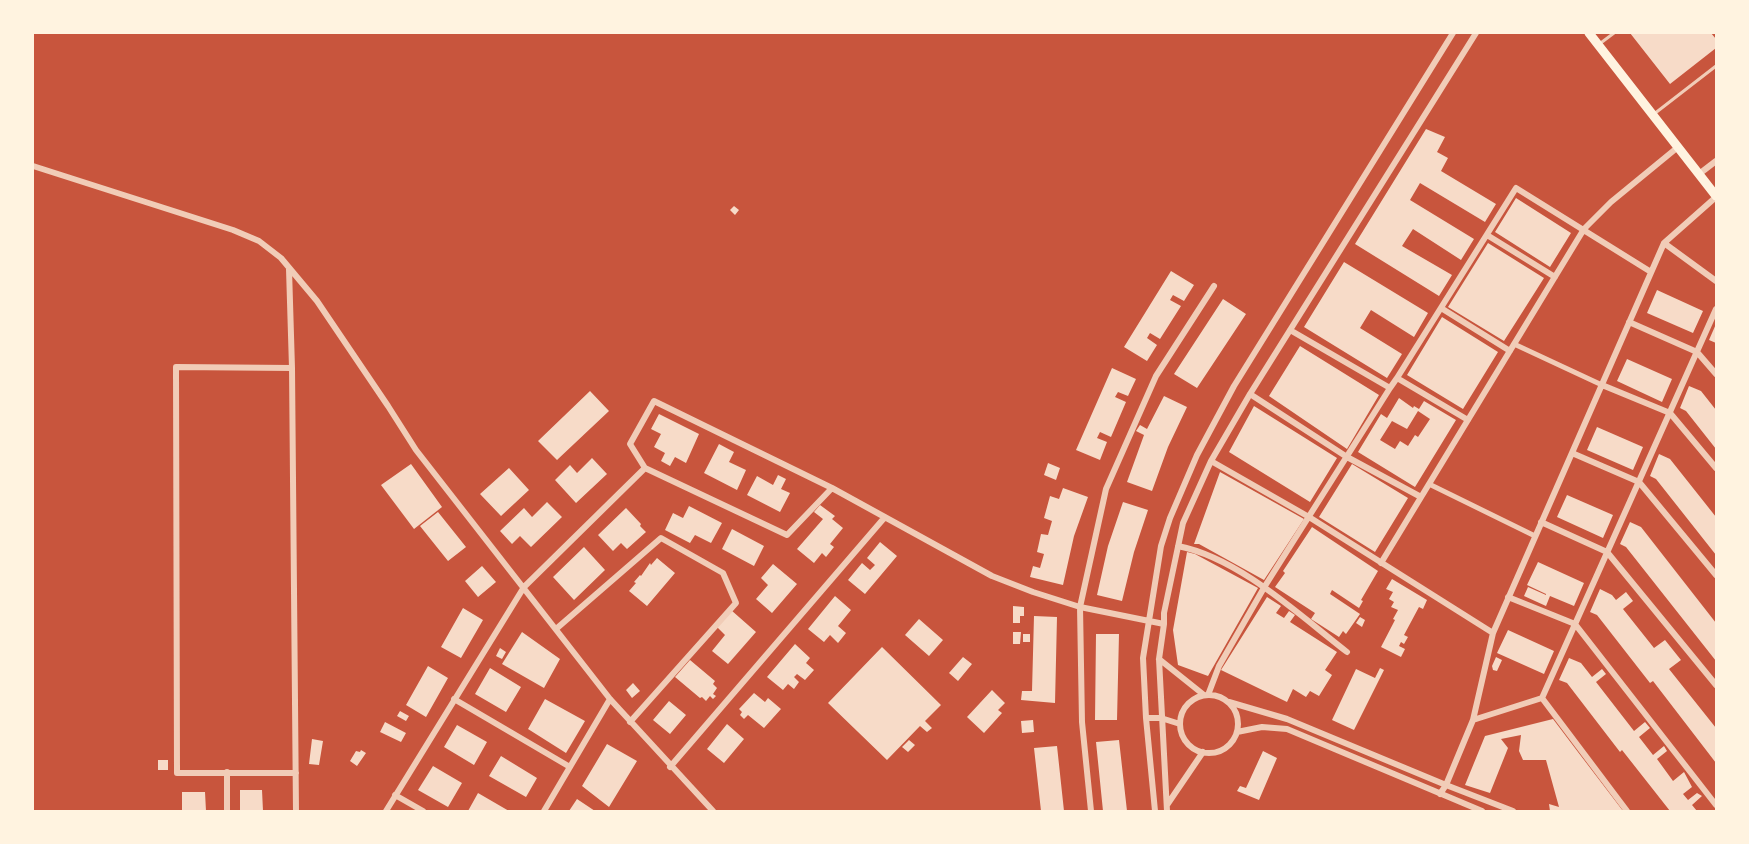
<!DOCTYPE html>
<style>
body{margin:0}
#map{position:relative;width:1749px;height:844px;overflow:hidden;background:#c8553d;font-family:Jost,sans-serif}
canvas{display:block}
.frame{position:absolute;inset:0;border:34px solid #fff3e0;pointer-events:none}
</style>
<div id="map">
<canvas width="1749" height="844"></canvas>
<div class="frame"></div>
</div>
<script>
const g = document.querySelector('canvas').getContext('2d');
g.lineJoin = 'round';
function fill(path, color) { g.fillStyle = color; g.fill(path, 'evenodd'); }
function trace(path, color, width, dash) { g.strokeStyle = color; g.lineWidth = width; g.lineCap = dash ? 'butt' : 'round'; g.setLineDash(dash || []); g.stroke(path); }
const building = new Path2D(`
 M1630,33H1711L1716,39V48L1670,84Z
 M1426,129L1445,137L1437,152L1448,158L1441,171L1496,204L1485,222L1420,183L1410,200L1474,239L1461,260L1413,229L1402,246L1452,275L1439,296L1355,244Z
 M1516,198L1571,233L1550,267L1495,232Z
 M734,206L739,210L735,215L730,210Z
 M1488,243L1544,278L1504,341L1448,307Z
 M1344,262L1428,313L1414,337L1371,310L1360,328L1402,354L1387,378L1304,327Z
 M1171,271L1194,285L1184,301L1173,295L1170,300L1181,306L1160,339L1150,333L1147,338L1157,345L1147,361L1124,347Z
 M1657,290L1703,311L1693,333L1647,313Z
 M1223,299L1246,314L1197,388L1174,374Z
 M1442,317L1498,352L1463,409L1407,375Z
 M1716,324V343L1709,340Z
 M1300,346L1379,395L1347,449L1269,396Z
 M1627,359L1672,379L1662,402L1617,381Z
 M1112,368L1136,379L1128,396L1118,392L1115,397L1126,402L1111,437L1100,432L1097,438L1107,442L1100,460L1076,450Z
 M1689,386L1701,391L1716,410V449L1686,411L1680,408Z
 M590,391L609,411L557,460L538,441Z
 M1164,396L1187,407L1168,447L1152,491L1127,482L1144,435L1136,431L1140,425L1147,429Z
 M1399,398L1413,408L1414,406L1419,409L1424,401L1456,420L1415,487L1358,452L1381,414L1387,418ZM1418,411L1430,419L1418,437L1415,435L1408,446L1400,441L1395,449L1380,440L1392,421L1407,429Z
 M1254,406L1337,458L1310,502L1229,452Z
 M659,414L699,434L686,463L675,457L670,466L661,461L665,453L654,447L661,434L651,429Z
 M1597,427L1643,447L1633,470L1587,450Z
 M719,444L734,452L729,462L746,470L737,490L704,473Z
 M1659,454L1670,459L1716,517V555L1656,479L1650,476Z
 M592,458L607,474L576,503L555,480L570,465L577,473Z
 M1048,463L1060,468L1056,480L1044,475Z
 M411,464L442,507L414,529L381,485Z
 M1352,464L1408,498L1375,552L1319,517Z
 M509,468L529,490L501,516L480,494Z
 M1220,472L1304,519L1264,580L1199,544H1194Z
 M778,475L786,479L781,489L790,493L780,512L747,495L757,476L773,485Z
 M1063,488L1088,497L1074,536L1063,585L1030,577L1033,566L1040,568L1044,554L1037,552L1041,534L1048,535L1052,521L1044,518L1050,496L1059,499Z
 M1567,495L1613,515L1603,538L1557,517Z
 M547,502L562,517L531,547L520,536L512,544L500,531L524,508L532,517Z
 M1123,502L1148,510L1134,552L1122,601L1097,595L1108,546Z
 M820,505L835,516L832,519L843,528L830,544L834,547L826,557L822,553L814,563L797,549L823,519L814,512Z
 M689,506L722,523L711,543L695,535L690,543L665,530L673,513L683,518Z
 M626,508L641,524L640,526L646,532L627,549L621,543L613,551L598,535Z
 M438,512L466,547L448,561L420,526Z
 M1630,522L1641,527L1716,623V661L1626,547L1620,544Z
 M1312,527L1378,571L1361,600L1363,601L1359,608L1332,590L1330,594L1360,614L1346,634L1343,631L1339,637L1311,619L1315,613L1275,587L1285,573L1283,571Z
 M732,529L764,546L754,566L722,549Z
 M880,542L897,556L865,594L848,580L862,563L870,570L875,565L867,558Z
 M584,547L605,570L574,600L553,577Z
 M1187,552L1195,554L1258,588L1208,676L1178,665L1173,630Z
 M657,558L675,573L647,606L629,591L636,583L634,582L640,575L641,576L650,563L651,565Z
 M1538,562L1584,583L1574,606L1550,596L1546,606L1524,596L1528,587L1546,595V594L1527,585Z
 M773,564L797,584L772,613L756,599L768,585L761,578Z
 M482,566L496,582L478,597L465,581Z
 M1392,579L1427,600L1423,609L1419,607L1404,635L1408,637L1404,644L1401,642L1399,646L1405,649L1401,657L1381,647L1395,620L1393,619L1398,610L1391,607L1394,602L1389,599L1393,592L1386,589Z
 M1600,589L1612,595L1616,600L1626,592L1633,601L1623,609L1654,648L1665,640L1681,660L1669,669L1716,728V763L1653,681L1650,683L1597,615L1590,612Z
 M835,596L851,610L838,626L846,633L838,643L830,635L824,642L808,629Z
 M1267,597L1281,606L1276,613L1284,618L1289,611L1295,615L1290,622L1337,652L1325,670L1332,675L1319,696L1310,691L1306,697L1293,689L1287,702L1221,670Z
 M1013,606L1024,607V616H1020V623H1013Z
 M463,608L483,620L461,658L441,647Z
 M731,610L756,632L728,664L712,651L725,635L717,627Z
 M1034,616L1057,617L1055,703L1021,700L1022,691H1032Z
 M1360,617L1365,620L1362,627L1356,623Z
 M919,619L943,640L929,656L905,635Z
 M1508,630L1554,651L1544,674L1497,653Z
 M522,632L560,659L544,688L502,664Z
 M1013,632H1021L1020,644H1013Z
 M1023,634H1030V642H1023Z
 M1096,634H1119L1117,720H1095Z
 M795,644L810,658L806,663L814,670L805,680L797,674L794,677L799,682L794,689L788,684L783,690L767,677Z
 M882,647L941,705L925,721L932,728L927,732L920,726L887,760L828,703Z
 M500,648L506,652L502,659L496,656Z
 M963,657L972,664L958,681L949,673Z
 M1496,657L1502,660L1497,671L1493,670L1492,666Z
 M1569,658L1581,663L1592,677L1602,669L1606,674L1596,682L1634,731L1645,722L1650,728L1639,737L1653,755L1664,746L1667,751L1657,759L1673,781L1684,772L1692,787L1683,794L1688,800L1697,793L1702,796L1692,805L1697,811H1670L1622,750L1620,752L1567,683L1559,680Z
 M690,660L715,681L713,684L717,688L713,694L716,696L713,699L710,696L706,701L702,697L700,698L675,677Z
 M428,666L448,678L426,717L406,705Z
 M490,668L521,687L506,712L475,694Z
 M1380,668L1384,670L1354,730L1332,720L1356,669L1375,678Z
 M633,683L640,691L632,698L626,690Z
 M992,690L1005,703L998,710L1002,713L984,733L967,717Z
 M754,693L765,702L768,698L781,709L764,728L748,715L744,719L740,715L742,712L739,709Z
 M545,699L585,721L566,753L528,729Z
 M669,701L686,715L670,734L653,720Z
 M400,711L409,716L406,721L397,716Z
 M1553,719L1581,756L1623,811H1550L1549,804L1559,807L1546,760H1523L1519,751L1521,735L1501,739L1508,748L1490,793L1465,785L1485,736Z
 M1033,720L1034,732L1022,733L1021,721Z
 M385,722L406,733L401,742L380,732Z
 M727,724L744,739L724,763L707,749Z
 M457,725L487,742L474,765L444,747Z
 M312,739L323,741L319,765L309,764Z
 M909,740L915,745L908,752L902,747Z
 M1119,740L1127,811H1103L1096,742Z
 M607,744L637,761L609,807L582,786Z
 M1057,746L1064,811H1041L1034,748Z
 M361,750L366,753L357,766L350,761L356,751L360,752Z
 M1263,751L1277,758L1259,800L1237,791L1240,786L1246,788Z
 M501,756L537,778L526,797L489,776Z
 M158,760H168V770H158Z
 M433,766L462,783L448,807L418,790Z
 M240,790H262L263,811H240Z
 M182,792H205L206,811H182Z
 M478,793L509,811H468Z
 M577,799L595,811H569Z`);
const service = new Path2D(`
 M1598,45L1614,33
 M1654,114L1716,66`);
const pedestrian = new Path2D(`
 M1514,344L1602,385
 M1429,484L1535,536`);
const minor = new Path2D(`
 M33,166L233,230L259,241L281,258L317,301L388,406L416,450L610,699L713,811
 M1699,174L1716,161
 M1487,235L1555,277
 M1664,243L1716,197
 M289,269L292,368L296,811
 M1441,308L1510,351
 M1629,322L1697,352L1716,374
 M1290,330L1390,388L1397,378L1468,420
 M292,368L176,367L177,773H296
 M1397,378L1516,188L1651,272
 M1602,385L1670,413L1716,468
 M1250,394L1347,457L1421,497
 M1572,453L1639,482L1716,575
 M1211,461L1309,517L1493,633
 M645,468L787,535L832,488
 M1541,522L1607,552L1716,685
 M1178,546C1239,558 1298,614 1347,652
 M1381,563L1584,229L1611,202L1678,147
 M1508,597L1575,624L1716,805
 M556,629L661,538L723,573L736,603L630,722
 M1159,659L1204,695
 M1208,695L1219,666L1265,586L1390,388
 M1180 724a29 29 0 1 1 58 0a29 29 0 1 1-58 0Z
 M1542,698L1627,811
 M454,699L570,767
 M1229,702L1287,719L1446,785L1513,811
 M1146,718H1161L1180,724
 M1473,720L1542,698L1716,309
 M1237,732L1262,727L1287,729L1482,811
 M670,767L885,517
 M227,772V811
 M1440,794L1446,785L1473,720L1493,633L1664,243L1716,281
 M395,795L423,811
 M1167,805L1203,752
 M386,811L524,587L645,468L630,444L654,401L832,488L992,576L1033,592L1080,607L1164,624
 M544,811L610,699
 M1091,811L1082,722L1080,607L1106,489L1156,376L1214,286
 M1155,811L1146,718L1143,658L1161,546L1170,518L1197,455L1234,386L1453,33
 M1167,811L1159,659L1164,624V613L1183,523L1211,461L1250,394L1476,33`);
const secondary = new Path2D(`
 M1589,33L1716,196`);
fill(building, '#f7dbc8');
trace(service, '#f1ccb7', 3);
trace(pedestrian, '#f1ccb7', 5);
trace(minor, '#f1ccb7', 6);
trace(secondary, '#fff3e0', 9);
</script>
